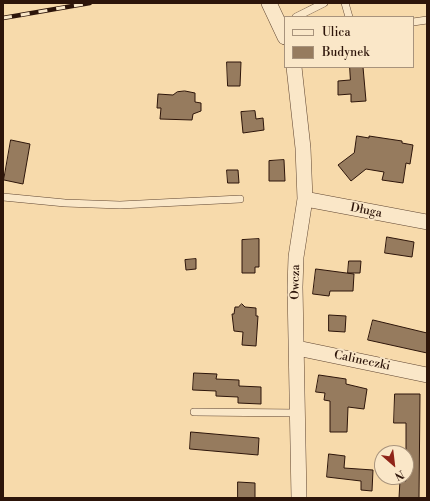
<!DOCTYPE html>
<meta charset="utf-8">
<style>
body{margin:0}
#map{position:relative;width:430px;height:501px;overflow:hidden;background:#f7daab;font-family:"Libre Bodoni",serif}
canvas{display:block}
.frame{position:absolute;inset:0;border:4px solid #2d150a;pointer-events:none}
.legend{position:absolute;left:284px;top:16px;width:130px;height:52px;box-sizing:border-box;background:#fae7c8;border:1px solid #a8937c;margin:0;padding:5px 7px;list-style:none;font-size:12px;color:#2d150a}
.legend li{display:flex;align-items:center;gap:8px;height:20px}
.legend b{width:20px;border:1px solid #a8937c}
.north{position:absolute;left:374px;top:445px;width:40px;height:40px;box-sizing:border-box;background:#fae7c8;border:1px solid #a8937c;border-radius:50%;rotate:152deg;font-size:11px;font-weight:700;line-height:16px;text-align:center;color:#2d150a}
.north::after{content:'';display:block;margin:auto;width:14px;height:18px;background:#8f2418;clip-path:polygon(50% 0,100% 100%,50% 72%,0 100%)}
</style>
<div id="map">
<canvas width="430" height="501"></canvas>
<div class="frame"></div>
<ul class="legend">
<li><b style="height:5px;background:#fae7c8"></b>Ulica</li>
<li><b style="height:11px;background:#967b5e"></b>Budynek</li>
</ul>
<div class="north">N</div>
</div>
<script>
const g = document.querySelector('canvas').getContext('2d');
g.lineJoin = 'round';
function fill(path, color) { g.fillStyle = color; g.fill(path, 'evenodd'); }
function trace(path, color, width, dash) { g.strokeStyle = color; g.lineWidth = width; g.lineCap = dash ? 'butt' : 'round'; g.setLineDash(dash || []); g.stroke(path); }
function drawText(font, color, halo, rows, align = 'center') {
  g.font = font + ' "Libre Bodoni",serif'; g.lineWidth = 3.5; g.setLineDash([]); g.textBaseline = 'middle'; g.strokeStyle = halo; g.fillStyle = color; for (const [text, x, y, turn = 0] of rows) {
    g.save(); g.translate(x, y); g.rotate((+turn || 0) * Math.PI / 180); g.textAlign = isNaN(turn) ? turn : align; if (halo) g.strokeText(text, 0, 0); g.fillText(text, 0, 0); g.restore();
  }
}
const building = new Path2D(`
 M227,62H241L240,86H228Z
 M350,67H363L366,101L351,102V94L338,95V81L350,80Z
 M185,91L195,93V102L201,103V111L193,114L192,120L160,119L161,108H157L158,94L173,95L177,92Z
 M255,111L256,119L263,118L264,130L243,133L241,112Z
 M357,136L369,138V136L402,141V143L413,145L410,164L406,163L403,183L382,180L384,172L366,169L351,181L338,165L354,153Z
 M11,140L30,144L23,184L4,180Z
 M284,160L285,181H269V161Z
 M227,170H238L239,183H228Z
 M387,237L414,242L412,257L385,253Z
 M259,239V267H255V273H242V240Z
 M196,259V269L186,270L185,260Z
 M349,261H361L360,273H348Z
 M316,269L354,274L353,291H330L329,296L313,294Z
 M242,304L245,307L256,308V316H258L256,346L242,345L243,332L234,331L232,314H234L235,307H238Z
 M329,315L346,316L345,332L329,331Z
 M373,320L427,333V353L368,340Z
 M194,373L217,374L216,379L239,380V386L261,387V404L238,403V397L216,396V391L193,390Z
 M319,375L346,379V384L367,389L364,409L348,407L347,432H330V401L324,400L325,393L316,392Z
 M395,394H420L419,498H399L400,480L406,481V423H394Z
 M191,432L259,438L258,455L190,449Z
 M329,454L345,456L344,468L373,470L372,491L361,490V481L327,477Z
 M238,482L255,483V498H238Z`);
const service = new Path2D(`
 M345,3L349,17
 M296,17L324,3
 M413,22L427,20
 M3,197L65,203L120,205L240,199
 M194,412L298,413`);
const minor = new Path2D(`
 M269,3L285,37
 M294,67L303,148L305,199L296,257L295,287L299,498
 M305,199L427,222
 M297,348L427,375`);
const rail = new Path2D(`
 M3,18L90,3`);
const streetNames = [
 ["Długa",366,211,11],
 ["Owcza",296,282,-89],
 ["Calineczki",362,361,12]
];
fill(building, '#967b5e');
trace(building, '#2d150a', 1);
trace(service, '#604632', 8);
trace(minor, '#604632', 16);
trace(service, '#fae7c8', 7);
trace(minor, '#fae7c8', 15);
trace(rail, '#2d150a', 4.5);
trace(rail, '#fae7c8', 3, [9]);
drawText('12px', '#2d150a', '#fae7c8', streetNames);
</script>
